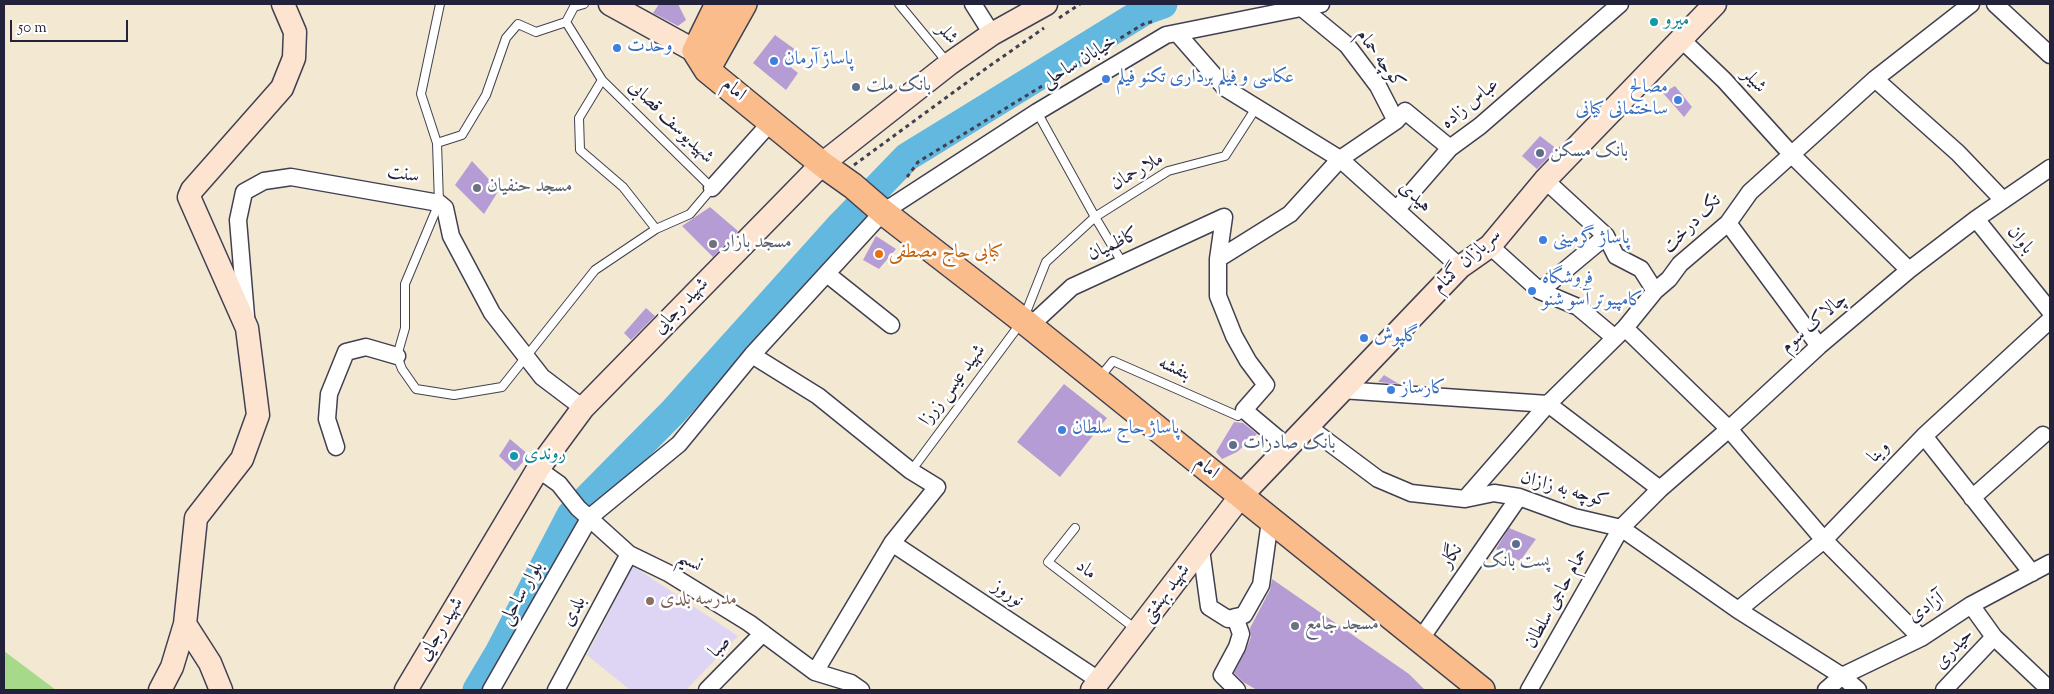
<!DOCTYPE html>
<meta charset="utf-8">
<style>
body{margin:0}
#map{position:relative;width:2054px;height:694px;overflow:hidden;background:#f3e9d2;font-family:"Sorts Mill Goudy",serif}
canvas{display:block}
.frame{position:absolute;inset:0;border:5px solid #22223b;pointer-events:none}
.scale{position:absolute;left:10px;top:20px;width:118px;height:22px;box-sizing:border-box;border:2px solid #22223b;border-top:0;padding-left:6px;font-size:15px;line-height:18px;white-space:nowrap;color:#22223b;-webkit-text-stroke:4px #fff;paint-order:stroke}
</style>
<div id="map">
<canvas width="2054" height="694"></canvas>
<div class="frame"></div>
<div class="scale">50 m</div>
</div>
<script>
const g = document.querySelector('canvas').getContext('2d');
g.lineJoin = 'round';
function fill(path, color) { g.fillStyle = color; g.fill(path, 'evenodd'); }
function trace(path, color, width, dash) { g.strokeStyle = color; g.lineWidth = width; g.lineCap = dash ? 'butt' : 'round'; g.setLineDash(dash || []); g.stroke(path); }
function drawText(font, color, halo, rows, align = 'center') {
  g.font = font + ' "Sorts Mill Goudy",Amiri,serif'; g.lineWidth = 5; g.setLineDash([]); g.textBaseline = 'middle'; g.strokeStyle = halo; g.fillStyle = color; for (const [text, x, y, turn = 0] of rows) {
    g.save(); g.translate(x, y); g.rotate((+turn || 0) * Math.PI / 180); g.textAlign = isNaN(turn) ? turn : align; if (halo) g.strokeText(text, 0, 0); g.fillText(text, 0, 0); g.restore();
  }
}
const built = new Path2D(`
 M633,566L738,636L686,690H630L587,655Z`);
const green = new Path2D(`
 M4,651L56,690H4Z`);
const river = new Path2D(`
 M477,690L499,653L571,515L673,412L842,224L907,157L1146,10L1163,4`);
const building = new Path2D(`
 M659,4H678L686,20L678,26L653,13Z
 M775,35L800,53L788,65L798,73L786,90L753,63Z
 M1675,86L1692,107L1684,117L1663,93Z
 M1540,136L1557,149L1537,169L1522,156Z
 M472,161L499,190L484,214L455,185Z
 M710,207L738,231L713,257L682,226Z
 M876,236L896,249L879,269L863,260Z
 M646,308L655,316L631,340L624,333Z
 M1384,375L1399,384L1378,382Z
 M1064,384L1107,418L1060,477L1017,442Z
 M1234,422L1243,423L1257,434L1237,452L1222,459L1216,452Z
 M510,439L529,455L515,471L499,456Z
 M1509,528L1536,539L1520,561L1496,549Z
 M1272,579L1409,674L1425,690H1257L1243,682L1234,673L1246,650L1251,637L1250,628L1270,590Z`);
const path = new Path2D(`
 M1059,18L1080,4
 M854,165L988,67L1044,28
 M907,177L918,162L1145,23L1156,21`);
const lane = new Path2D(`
 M440,4L421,94L437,143L439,203L405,284V328L397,356L402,369L416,389L454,395L502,387L595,270L656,229L690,214L712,188L602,80L566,22
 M899,4L947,62
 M602,80L579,118L580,150L623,187L656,229
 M437,143L462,135L486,95L506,38L518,24L536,32L566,22L574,7L584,4
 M1123,264L1095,217L1168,171L1225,156L1256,108
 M1100,377L1113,361L1238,416L1244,410
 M911,471L1023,320L1046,262L1095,217L1037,112
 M1075,528L1048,562L1137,630`);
const street = new Path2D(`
 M973,4L992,34
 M1995,4L2050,55
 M1302,8L1347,45L1378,86L1396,121
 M1177,33L1225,88L1340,159L1396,121L1405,111L1450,148L1480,126L1620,4
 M1681,39L1724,80L1792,155L1909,270
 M1875,79L1958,153L2003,200
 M1545,180L1606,236L1616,256L1641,269L1655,291
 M712,188L771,122
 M1397,209L1450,148
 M1224,217L1218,259L1290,214L1340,159L1460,267
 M1976,219L2050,311
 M1728,223L1819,346
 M1490,246L1540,291L1578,307L1615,338
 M1218,259V296L1234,336L1248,361L1266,385L1244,410L1288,447
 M827,274L891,325
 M1540,291L1606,236
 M246,316L238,220L244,192L264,181L291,177L439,203L445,208L451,236L492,313L542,377L583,408
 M1030,326L1072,287L1224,217
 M1625,328L1729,429L1824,540L1921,638
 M752,355L818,396L911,471L937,487L892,543L815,672
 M1341,390L1548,404L1660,489
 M1307,426L1378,479L1411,493L1465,499L1494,493L1519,497L1574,517L1621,528L1738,610L1842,676L1858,690
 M1924,436L2032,573
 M336,447L327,419L329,394L346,352L366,347L397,356
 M538,469L559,484L578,508L629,554L668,573L749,623L815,672L851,683L861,690
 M1972,498L2043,435
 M1465,499L1548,404L1625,328L1655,291L1669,279L1680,264L1728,223L1750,192L1875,79L1971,4
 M892,543L1100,681
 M1201,549L1209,607L1228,619L1244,615L1261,585L1270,521
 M1971,605L1994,637L2050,690
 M1738,610L1824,540L1924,436L2050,320
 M1235,617L1241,634L1237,647L1222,675L1237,690
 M1420,640L1519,497
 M491,690L590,517L679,444L752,355L883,212L1037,112L1166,35L1321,4
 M556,690L629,554
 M707,690L763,633
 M1529,690L1621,528L1660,489L1729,429L1819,346L1909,270L1976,219L2050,168
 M1826,690L1842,676L1921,638L1971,605L2050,563
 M1944,690L1994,637`);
const secondary = new Path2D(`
 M610,4L695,51
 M160,690L172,667L185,624
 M221,690L210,663L185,624L196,518L242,459L258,415L247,328L189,197L192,190L282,88L294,58L295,32L283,4
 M406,690L538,469L583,408L822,164L949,64L992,34L1046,4
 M1092,690L1240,497L1460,267L1490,246L1545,180L1715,4`);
const primary = new Path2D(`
 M718,4L695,51L707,70L822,164L853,186L883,212L1030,326L1482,690
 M707,70L744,4`);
const markers = [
 [1654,22,5,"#0f9aa8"],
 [617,48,5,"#3f7fe0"],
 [774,61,5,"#3f7fe0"],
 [1106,79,5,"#3f7fe0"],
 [856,87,5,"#5c6f8a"],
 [1678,100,5,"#3f7fe0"],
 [1540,153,5,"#5c6f8a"],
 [477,188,5,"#6b7280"],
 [1543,240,5,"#3f7fe0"],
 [713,244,5,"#6b7280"],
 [879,254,5,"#e8710a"],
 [1532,291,5,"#3f7fe0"],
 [1364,338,5,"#3f7fe0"],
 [1391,390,5,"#3f7fe0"],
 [1062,430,5,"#3f7fe0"],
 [1233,445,5,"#5c6f8a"],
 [514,456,5,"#0f9aa8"],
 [1516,544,5,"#5c6f8a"],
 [650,601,5,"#8d6e63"],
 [1295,626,5,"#6b7280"]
];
const cultureNames = [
 ["میرو",1664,22],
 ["روندی",524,456]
];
const streetNames = [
 ["شلر",946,35,50],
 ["کوچه حمام",1379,60,54],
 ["خیابان ساحلی",1080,63,-31],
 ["شیلر",1753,82,48],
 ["امام",733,91,39],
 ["عباس زاده",1471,105,-39],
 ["شهیدیوسف قصابی",670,123,44],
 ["ملارحمان",1138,173,-30],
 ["سنت",403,176,10],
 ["هیدی",1414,198,42],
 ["تک درخت",1693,225,-45],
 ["باوان",2019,241,51],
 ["کاظمیان",1114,246,-25],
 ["سربازان گمنام",1468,262,-43],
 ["شهید رجایی",682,307,-46],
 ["چالاک سوم",1815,324,-41],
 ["بنفشه",1174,370,24],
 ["شهید عیس زرزا",954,386,-53],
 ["وینا",1880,453,-46],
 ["امام",1206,469,39],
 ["کوچه به زازان",1564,491,16],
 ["نگار",1453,557,-56],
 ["نسیم",689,563,31],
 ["ماد",1085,571,37],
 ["بلوار ساحلی",523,594,-60],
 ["شهید بهشتی",1167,594,-53],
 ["نوروز",1007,595,34],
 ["حمام حاجی سلطان",1558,599,-61],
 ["آزادی",1927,609,-33],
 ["بلدی",575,612,-62],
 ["شهید رجایی",442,630,-59],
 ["صبا",721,648,-46],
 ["حیدری",1955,650,-47]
];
const shopNames = [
 ["وحدت",627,48],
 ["پاساژ آرمان",784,61],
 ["عکاسی و فیلم برداری تکنو فیلم",1116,79],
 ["مصالح",1668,89,"right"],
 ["ساختمانی کیانی",1668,111,"right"],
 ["پاساژ گرمینی",1553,240],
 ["فروشگاه",1542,280],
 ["کامپیوتر آسو شنو",1542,302],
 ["گلپوش",1374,338],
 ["کارساز",1401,390],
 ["پاساژ حاج سلطان",1072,430]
];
const serviceNames = [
 ["بانک ملت",866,87],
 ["بانک مسکن",1550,153],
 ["بانک صادرات",1243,445],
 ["پست بانک",1516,563,"center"]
];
const worshipNames = [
 ["مسجد حنفیان",487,188],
 ["مسجد بازار",723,244],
 ["مسجد جامع",1305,626]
];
const foodNames = [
 ["کبابی حاج مصطفی",889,254]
];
const educationNames = [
 ["مدرسه بلدی",660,601]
];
fill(built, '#ded5f5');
fill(green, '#a6da8a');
trace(river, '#63b8e0', 29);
fill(building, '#b59cd5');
trace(lane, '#414052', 10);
trace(street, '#414052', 19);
trace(secondary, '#414052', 25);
trace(primary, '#414052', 28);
trace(path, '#414052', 3, [4, 4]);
trace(lane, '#fff', 8);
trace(street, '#fff', 16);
trace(secondary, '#fde4d0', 22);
trace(primary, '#f9bc8a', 25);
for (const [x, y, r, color] of markers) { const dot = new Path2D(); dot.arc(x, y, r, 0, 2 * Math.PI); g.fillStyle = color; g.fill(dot); trace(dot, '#fff', 2); }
drawText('19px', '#0d838f', '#fff', cultureNames, 'left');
drawText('19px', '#22223b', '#fff', streetNames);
drawText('19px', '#366cbe', '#fff', shopNames, 'left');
drawText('19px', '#4e5e75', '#fff', serviceNames, 'left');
drawText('19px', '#5b616d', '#fff', worshipNames, 'left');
drawText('19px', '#c56008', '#fff', foodNames, 'left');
drawText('19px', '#785e54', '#fff', educationNames, 'left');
</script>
